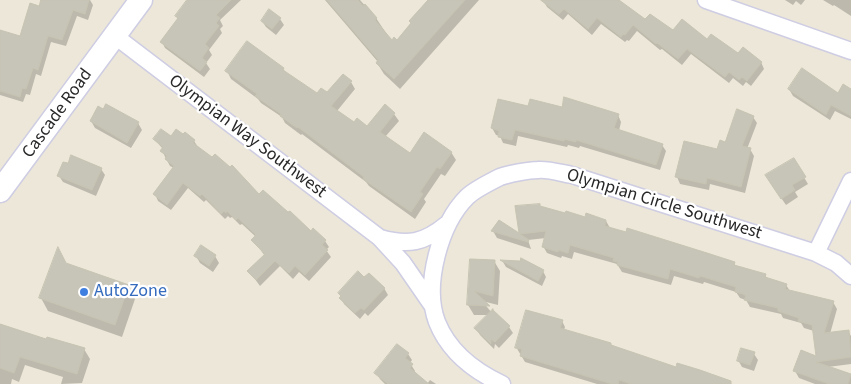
<!DOCTYPE html>
<style>
body{margin:0}
canvas{display:block;background:#ece7d8}
</style>
<canvas width="851" height="384"></canvas>
<script>
const g = document.querySelector('canvas').getContext('2d');
g.lineJoin = 'round';
function fill(path, color) { g.fillStyle = color; g.fill(path, 'evenodd'); }
function trace(path, color, width, dash) { g.strokeStyle = color; g.lineWidth = width; g.lineCap = dash ? 'butt' : 'round'; g.setLineDash(dash || []); g.stroke(path); }
function drawText(font, color, halo, rows, align = 'center') {
  g.font = font + ' "Source Sans 3",sans-serif'; g.lineWidth = 4.5; g.setLineDash([]); g.textBaseline = 'middle'; g.strokeStyle = halo; g.fillStyle = color; for (const [text, x, y, turn = 0] of rows) {
    g.save(); g.translate(x, y); g.rotate((+turn || 0) * Math.PI / 180); g.textAlign = isNaN(turn) ? turn : align; if (halo) g.strokeText(text, 0, 0); g.fillText(text, 0, 0); g.restore();
  }
}
const shadow = new Path2D(`
 M43,0H90L93,5L88,20L77,16L66,46L51,42L41,76L36,74L30,95L26,94L23,102L0,95V40L21,38L40,8Z
 M189,0H241L220,20L223,26L220,29L222,33L209,50L212,55L206,63L210,69L204,77L165,48L162,42L178,19L177,16Z
 M325,0H360L376,18L392,42L397,41L430,0H479L400,89L384,74L377,63L378,62Z
 M543,0H606L646,21L673,32L707,41L738,55L761,62L764,69L751,86L746,82L743,86L733,78L729,83L691,54L682,65L662,49L660,50L637,31L629,41L627,40L625,42L601,24L592,35L568,14L563,20L547,7Z
 M785,0H805L801,5L796,1L793,5Z
 M823,0H851V16L834,5L833,6Z
 M280,19L284,25L276,35L266,27L262,21Z
 M283,69L286,73L317,95L327,94L351,82L355,89L337,111L354,124L368,128L385,106L394,114L399,121L385,137L410,154L451,152L456,160L445,176L441,174L424,199L426,202L415,219L369,186L366,182L302,134L301,135L285,123L282,117L261,103L258,99L231,79L227,71Z
 M789,89L839,94L851,90V119L835,111L830,120L793,96Z
 M529,107L562,108L618,115L621,122L619,131L662,145L666,151L660,170L580,146L579,148L568,145L567,147L518,136L516,146L503,143L500,136L496,135L492,128Z
 M753,117L757,123L747,149H750L754,156L745,193L710,184L709,190L680,184L677,177L718,151Z
 M91,121L138,123L142,130L131,148L95,128Z
 M171,138L194,141L198,147L259,196L311,233L325,241L329,247L326,250L331,257L309,281L299,272L293,279L280,266L260,286L249,271L265,256L253,240L256,237L242,224L240,225L232,217L230,218L228,216L225,219L206,200L204,202L188,188L171,210L158,201L155,194L174,168L170,166L162,151L163,149L154,139Z
 M793,159L808,184L795,192L798,197L786,205L770,182Z
 M101,169L105,175L96,196L63,182L59,176Z
 M517,207H540L586,218L606,221L610,228L734,263L736,267L765,275L767,279L786,285L790,291L833,302L837,309L830,334L848,331L851,336V364L828,367L851,376V384H815L799,378L795,371L818,358L814,331L804,328L801,323L783,318L781,314L750,307L746,300L740,298L736,292L704,282L703,284L674,276L671,285L622,272L617,264L574,252L572,259L562,256L561,258L547,253L543,246L546,238L528,240L531,249L497,238L493,231L520,235Z
 M196,256H215L219,263L213,272L200,263Z
 M471,261H494L500,271L498,305L482,301L492,313L493,312L509,327L513,333L499,348L495,344L494,349L480,335L476,328L489,315H474L468,305Z
 M503,262H520L543,271L546,277L542,286L506,267Z
 M67,264L128,286L135,299L122,337L48,311L41,298Z
 M364,279L384,288L388,295L368,316L365,313L360,319L344,304L339,293Z
 M562,321L565,327L564,330L611,344L612,347L676,368L678,364L732,384H597L525,362L516,347Z
 M0,325L47,340L84,349L90,359L82,383L61,384L63,377L25,365L19,382L12,379L11,384H0Z
 M408,354L412,360L410,363L415,371L414,373L427,384L430,380L436,384H385L380,379L376,373Z
 M754,354L758,360L754,371L742,367L738,360Z`);
const building = new Path2D(`
 M41,0H89L85,14L73,10L62,40L48,36L38,70L33,68L26,89L22,88L20,97L0,91V30L20,36L30,3L39,6Z
 M187,0H231L216,15L220,18L216,23L219,26L205,44L209,48L202,58L207,62L200,71L160,42L178,18L175,16Z
 M327,0H358L363,6L365,4L377,18L375,20L392,40L394,37L397,40L411,23L409,21L428,0H465L394,79L376,63L378,60Z
 M541,0H619L645,19L650,14L673,30L682,19L707,39L711,34L738,53L743,47L762,62L747,81L742,77L739,80L729,72L725,77L687,49L678,59L657,43L656,44L633,25L625,35L623,34L621,37L597,18L588,29L564,9L559,14Z
 M269,9L281,18L272,29L261,21Z
 M247,41L284,68L283,70L317,93L321,88L327,92L343,74L352,81L331,106L354,122L357,118L367,126L385,104L395,113L380,132L410,153L424,132L452,152L440,169L437,167L420,192L423,194L411,212L363,179L364,177L298,127L297,128L280,116L281,114L255,96L257,94L225,71Z
 M802,68L838,93L843,84L851,89V116L831,105L826,115L788,89Z
 M564,97L619,114L614,128L663,144L656,165L576,140V142L564,139V141L515,130L512,140L498,137L499,131L491,128L498,99L528,106L530,99L562,107Z
 M106,104L139,122L127,143L90,121L98,106L103,109Z
 M737,109L754,116L742,146L751,148L741,187L707,178L706,184L675,177L684,141L717,149L720,140L725,142Z
 M161,129L171,136L176,129L183,134L185,132L195,140L193,143L212,157L215,154L230,167L232,165L259,194L263,190L288,212L290,211L311,231L313,228L326,240L322,245L328,250L305,275L295,266L289,273L275,261L256,280L247,271L265,254L251,240L256,235L238,218L236,220L227,211L226,213L224,211L221,214L202,194L200,196L183,183L167,205L153,194L174,166L165,159L167,156L160,151L163,147L153,139Z
 M71,155L102,168L92,190L57,176L63,162L68,163Z
 M794,158L806,177L792,185L795,190L781,199L765,175Z
 M540,204V206L565,213L566,211L585,217L586,213L606,220L605,226L626,232L627,228L707,253L735,262L734,265L766,274L765,277L787,284L785,289L834,301L824,333L849,330L851,357L816,362L851,374L848,384H829L793,371L801,350L816,356L812,325L798,321L799,318L778,311V308L744,300L746,296L743,294L735,292L736,287L700,276L699,278L670,269L668,279L617,265L618,262L613,261L614,258L570,245L568,253L558,250V252L542,247L546,231L520,234L529,240L528,242L491,231L499,220L519,233L515,206Z
 M201,245L216,255L209,266L194,256Z
 M58,247L66,263L129,285L115,325L39,298Z
 M521,258L544,270L538,281L500,260L520,261Z
 M470,259L495,260L493,296L474,291L490,306L467,305Z
 M358,271L364,277L369,273L385,288L364,310L361,308L355,313L339,298L341,296L338,293Z
 M493,309V311V310L510,326L495,342L491,339V344L474,328Z
 M526,310L563,320L560,328L611,343V345L676,367L677,363L700,370L731,381V384H631L619,380L618,384H612L520,356L522,349L515,348Z
 M0,324L46,339L47,337L85,348L77,374L20,357L14,373L0,368Z
 M397,344L409,353L405,358L413,364L410,368L429,384H388L374,373Z
 M741,348L755,352L750,365L737,361Z`);
const street = new Path2D(`
 M706,0L851,51
 M115,36L380,238L403,263L432,305
 M380,238C408,246 424,243 447,224
 M816,253L851,181
 M502,384C474,371 449,352 437,322C423,285 440,224 467,197C473,191 492,181 500,177C508,174 529,170 538,170C548,169 561,173 572,175L816,253L836,263L851,276`);
const secondary = new Path2D(`
 M0,191L141,0`);
const markers = [
 [84,292,5,"#3f7fe0"]
];
const streetNames = [
 ["Cascade Road",58,114,-54],
 ["Olympian Way Southwest",247,137,37],
 ["Olympian Circle Southwest",664,205,17]
];
const shopNames = [
 ["AutoZone",94,292]
];
fill(shadow, '#0003');
fill(building, '#c7c4b8');
trace(building, '#c7c4b2', 1);
trace(street, '#cecde3', 19);
trace(secondary, '#cecde3', 25);
trace(street, '#fff', 16);
trace(secondary, '#fff', 22);
for (const [x, y, r, color] of markers) { const dot = new Path2D(); dot.arc(x, y, r, 0, 2 * Math.PI); g.fillStyle = color; g.fill(dot); trace(dot, '#fff', 2); }
drawText('18px', '#282828', '#fff', streetNames);
drawText('18px', '#366cbe', '#fff', shopNames, 'left');
</script>
